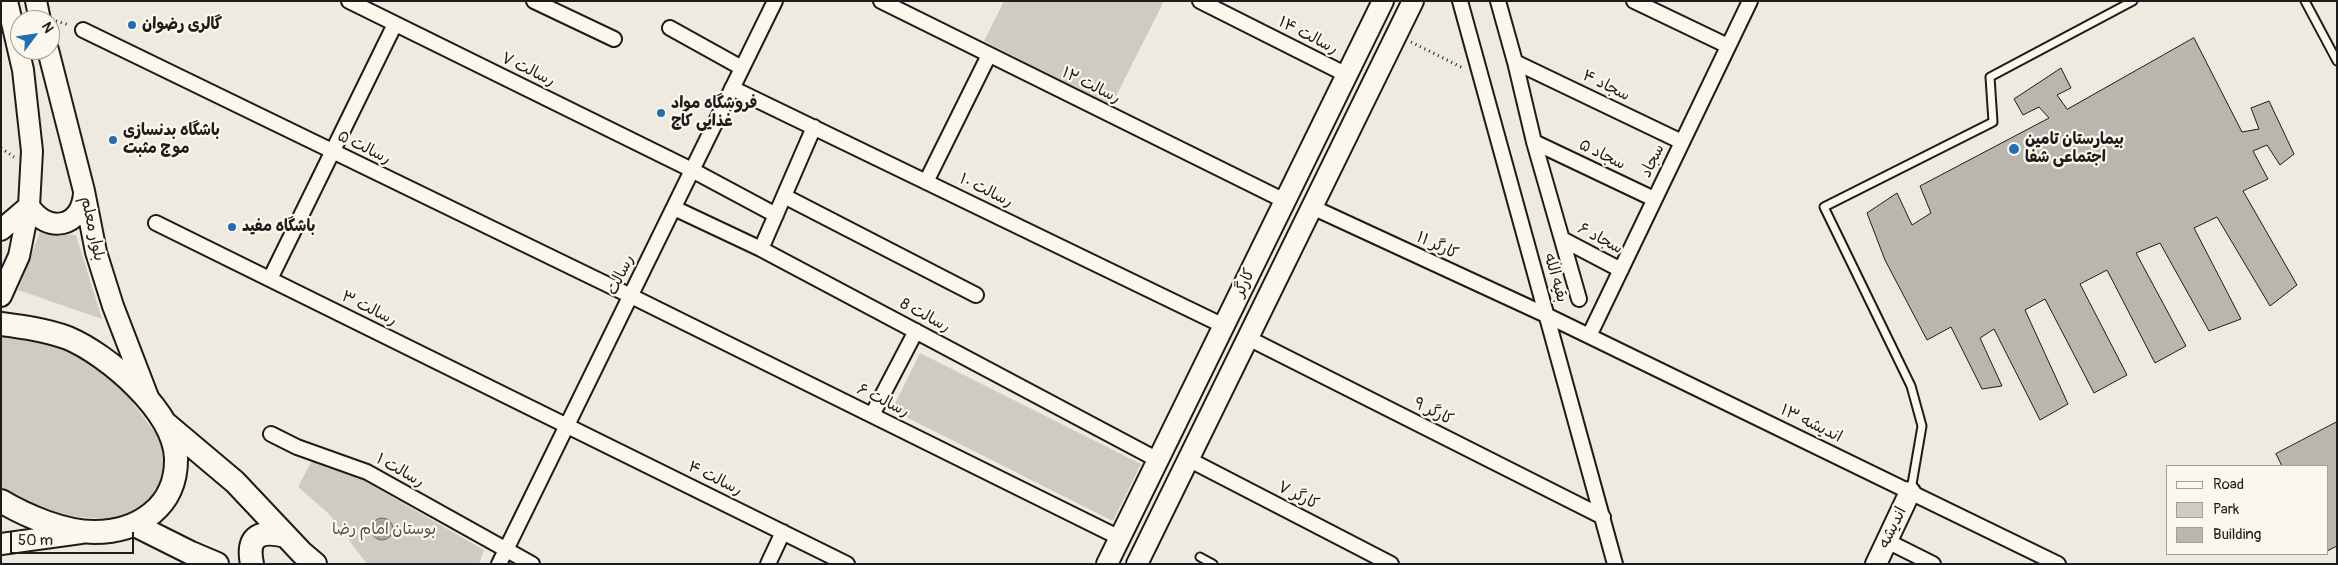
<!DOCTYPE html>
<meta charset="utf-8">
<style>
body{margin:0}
#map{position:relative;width:2338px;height:565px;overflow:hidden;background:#eeeadf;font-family:Pangolin,sans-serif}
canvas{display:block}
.frame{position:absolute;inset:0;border:2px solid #1c1c1c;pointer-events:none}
.legend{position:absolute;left:2166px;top:465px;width:162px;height:90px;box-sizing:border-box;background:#fbf7ec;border:1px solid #a29f99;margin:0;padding:6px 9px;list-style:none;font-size:15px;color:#1c1c1c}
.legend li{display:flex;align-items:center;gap:10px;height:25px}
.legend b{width:25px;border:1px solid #a29f99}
.north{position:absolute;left:10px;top:10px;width:50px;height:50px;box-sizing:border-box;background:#fbf7ec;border:1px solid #a29f99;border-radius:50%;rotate:59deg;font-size:14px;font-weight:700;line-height:20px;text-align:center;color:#1c1c1c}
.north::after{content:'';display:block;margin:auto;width:18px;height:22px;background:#1f6fb2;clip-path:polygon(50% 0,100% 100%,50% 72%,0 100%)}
.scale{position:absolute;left:10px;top:532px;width:124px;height:22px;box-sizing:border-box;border:2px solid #1c1c1c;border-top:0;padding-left:6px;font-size:15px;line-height:18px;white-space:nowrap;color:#1c1c1c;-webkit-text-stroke:4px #fbf7ec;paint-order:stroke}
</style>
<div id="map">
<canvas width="2338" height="565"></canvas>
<div class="frame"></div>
<ul class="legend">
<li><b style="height:6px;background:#fbf7ec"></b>Road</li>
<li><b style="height:14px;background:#ceccc2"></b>Park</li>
<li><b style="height:14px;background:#b9b6af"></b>Building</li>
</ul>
<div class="north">N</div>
<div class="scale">50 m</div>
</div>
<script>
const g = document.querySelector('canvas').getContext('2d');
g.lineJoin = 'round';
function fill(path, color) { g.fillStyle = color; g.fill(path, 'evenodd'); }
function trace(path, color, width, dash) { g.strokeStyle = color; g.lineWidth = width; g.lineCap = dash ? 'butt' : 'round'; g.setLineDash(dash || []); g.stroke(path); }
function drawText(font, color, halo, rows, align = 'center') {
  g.font = font + ' Pangolin,"Playpen Sans Arabic",sans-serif'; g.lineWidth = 4.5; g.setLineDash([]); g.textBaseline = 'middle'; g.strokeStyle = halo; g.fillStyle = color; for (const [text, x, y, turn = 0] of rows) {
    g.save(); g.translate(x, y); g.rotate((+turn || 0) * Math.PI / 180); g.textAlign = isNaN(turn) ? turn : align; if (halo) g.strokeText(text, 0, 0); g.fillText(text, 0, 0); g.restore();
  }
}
const green = new Path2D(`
 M1004,1H1164L1111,106L984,41Z
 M40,232L76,235L102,319L18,290Z
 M19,336L63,345L118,383L159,438L166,467L158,489L143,509L111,519L64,516L19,500L1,486V337Z
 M920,353L1141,464L1113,521L892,410Z
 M316,453L484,550L479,564H367L328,513L298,487Z`);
const water = new Path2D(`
 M371 529a11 11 0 1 1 22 0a11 11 0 1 1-22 0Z`);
const building = new Path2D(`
 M2194,38L2242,132L2259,129L2251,108L2269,101L2294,154L2280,165L2267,145L2253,151L2268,179L2243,191L2297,285L2270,306L2217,217L2194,228L2241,319L2209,331L2160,243L2136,253L2186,346L2155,363L2107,270L2080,284L2127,375L2094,393L2045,299L2025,310L2068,404L2040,420L1994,329L1980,338L2002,386L1982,389L1951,327L1927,340L1885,260L1867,213L1897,193L1912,225L1931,213L1920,186L2049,118L2039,107L2023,115L2014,99L2061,68L2071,88L2057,95L2067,109Z
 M2337,422V546L2327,551V466H2282L2276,454Z`);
const path = new Path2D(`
 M56,21L69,25
 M1411,42L1463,68
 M1,148L14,157`);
const lane = new Path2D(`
 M2305,1L2337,61
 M1911,490L1922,426L1911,386L1824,207L1993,122L1990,77L2133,1
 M1200,557L1213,564`);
const street = new Path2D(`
 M349,1L692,170L776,215
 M534,1L614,39
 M881,1L1285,201
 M1200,1L1347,75
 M1460,1L1615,564
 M1498,1L1515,62L1534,142L1579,299
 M1634,1L1728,46
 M670,28L742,68
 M83,30L631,296L1120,538
 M1515,62L1682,142
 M732,88L1224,326
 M1534,142L1654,199
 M926,182L989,55
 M784,196L976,295
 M1312,207L1548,316L2058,564
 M674,208L761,249L1158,460
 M156,223L847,564
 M1562,239L1621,270
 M761,249L814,127
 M270,279L395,24
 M1589,336L1750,1
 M1248,338L1603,517
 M872,415L916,331
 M271,434L297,447L367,472L532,564
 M1188,459L1391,564
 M1887,541L1933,564
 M499,564L775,1
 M768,564L783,532`);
const secondary = new Path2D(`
 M36,1L40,20
 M48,50L84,191L96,252L113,306L148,397
 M1,230L29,206C47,234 82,228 84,193
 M1,296L19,256L29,206L32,151L23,70L7,1
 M1,544L81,533
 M1107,564L1383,1
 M1137,564L1413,1
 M1876,564L1910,492`);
const primary = new Path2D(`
 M1,324C24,327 46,330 68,338C108,355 174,411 176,458C177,506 139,532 94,532C64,532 26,516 1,501
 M165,423L235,482L302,553L315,564
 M135,525L191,553L217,564
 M252,564C246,535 261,530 286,536`);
const markers = [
 [132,25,5,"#1f6fb2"],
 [661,113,5,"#1f6fb2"],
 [113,140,5,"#1f6fb2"],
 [2014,149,6,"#1f6fb2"],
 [232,227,5,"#1f6fb2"]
];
const poiNames = [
 ["گالری رضوان",142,25],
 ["فروشگاه مواد",671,104],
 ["غذایی کاج",671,122],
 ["باشگاه بدنسازی",123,131],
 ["موج مثبت",123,149],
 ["بیمارستان تامین",2025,140],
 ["اجتماعی شفا",2025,158],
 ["باشگاه مفید",242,227]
];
const streetNames = [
 ["رسالت ۱۴",1308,36,27],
 ["رسالت ۷",528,70,26],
 ["رسالت ۱۲",1091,86,26],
 ["سجاد ۴",1606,86,26],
 ["رسالت ۵",364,148,26],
 ["سجاد ۵",1602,155,26],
 ["سجاد",1653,161,-64],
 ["رسالت ۱۰",986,191,26],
 ["بلوار معلم",92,229,78],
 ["سجاد ۶",1600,239,28],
 ["کارگر ۱۱",1437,246,25],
 ["رسالت",621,275,-64],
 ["بقیه الله",1555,278,74],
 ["کارگر",1245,283,-64],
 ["رسالت ۳",369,309,26],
 ["رسالت 8",925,316,28],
 ["رسالت ۶",883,401,26],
 ["کارگر ۹",1433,412,27],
 ["اندیشه ۱۳",1811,424,26],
 ["رسالت ۱",400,471,29],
 ["رسالت ۴",715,479,26],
 ["کارگر ۷",1298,496,27],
 ["اندیشه",1893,528,-64]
];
const parkNames = [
 ["بوستان امام رضا",384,530]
];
fill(green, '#ceccc2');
fill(water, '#a6a39d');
trace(water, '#6f6d69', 1);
fill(building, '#b9b6af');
trace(building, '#1c1c1c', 1);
trace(lane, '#1c1c1c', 11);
trace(street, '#1c1c1c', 18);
trace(secondary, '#1c1c1c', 24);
trace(primary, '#1c1c1c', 26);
trace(path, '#1c1c1c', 3, [1, 4]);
trace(lane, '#fbf7ec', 7);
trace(street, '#fbf7ec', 14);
trace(secondary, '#fbf7ec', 20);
trace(primary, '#fbf7ec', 22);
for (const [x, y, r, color] of markers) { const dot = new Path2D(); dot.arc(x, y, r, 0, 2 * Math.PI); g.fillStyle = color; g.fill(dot); trace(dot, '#fbf7ec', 2); }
drawText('bold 16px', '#1c1c1c', '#fbf7ec', poiNames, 'left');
drawText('16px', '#1c1c1c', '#fbf7ec', streetNames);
drawText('16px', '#51514e', '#fbf7ec', parkNames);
</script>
